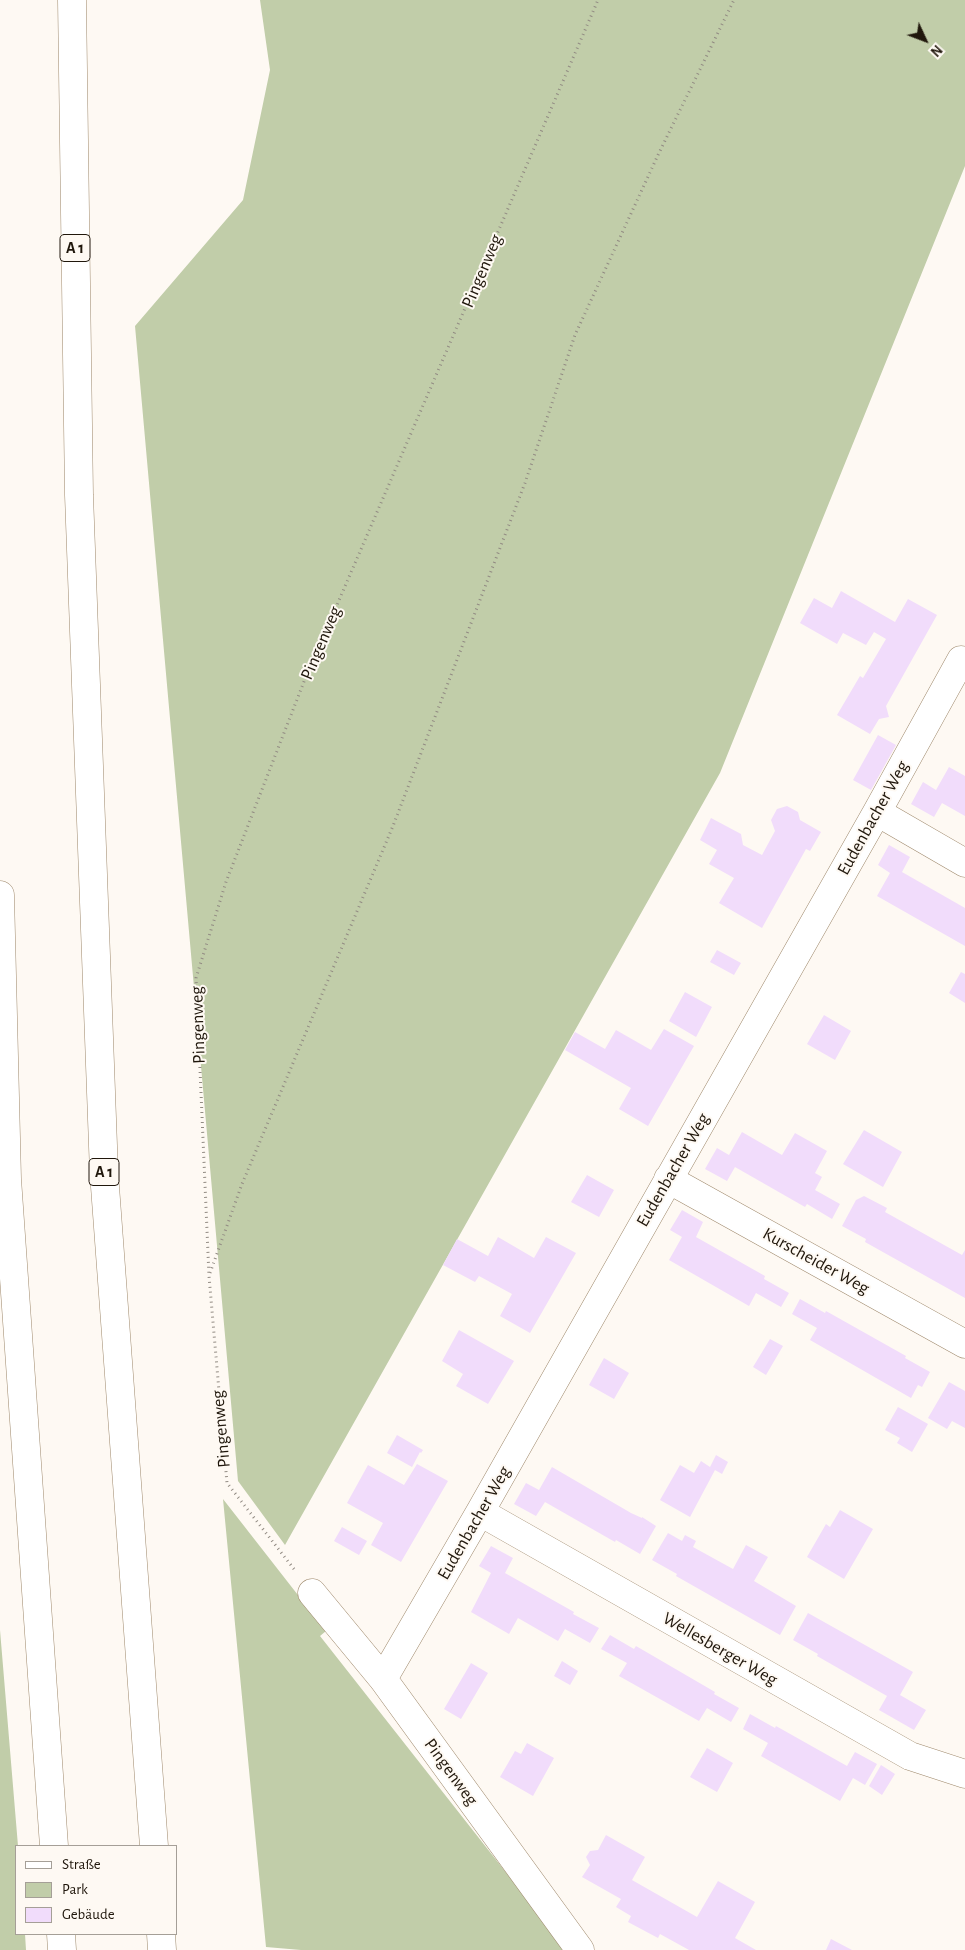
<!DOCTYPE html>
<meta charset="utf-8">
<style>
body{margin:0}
#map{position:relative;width:965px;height:1950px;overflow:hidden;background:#fef9f3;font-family:"Alegreya Sans",sans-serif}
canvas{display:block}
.legend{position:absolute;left:15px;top:1845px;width:162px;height:90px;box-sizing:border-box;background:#fef9f3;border:1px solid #a59f97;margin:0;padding:6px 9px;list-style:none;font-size:15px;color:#20170c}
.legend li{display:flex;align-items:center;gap:10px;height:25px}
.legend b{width:25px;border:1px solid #a59f97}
.north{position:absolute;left:900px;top:15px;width:50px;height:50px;-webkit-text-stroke:4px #fef9f3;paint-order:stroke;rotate:133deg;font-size:14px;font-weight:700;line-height:20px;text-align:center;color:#20170c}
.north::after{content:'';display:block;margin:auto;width:18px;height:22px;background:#20170c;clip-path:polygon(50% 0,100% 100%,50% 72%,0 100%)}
</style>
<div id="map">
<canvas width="965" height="1950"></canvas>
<ul class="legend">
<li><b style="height:6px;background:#fff"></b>Straße</li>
<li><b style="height:14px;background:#c1cda9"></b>Park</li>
<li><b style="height:14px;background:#f1dcfb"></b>Gebäude</li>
</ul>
<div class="north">N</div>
</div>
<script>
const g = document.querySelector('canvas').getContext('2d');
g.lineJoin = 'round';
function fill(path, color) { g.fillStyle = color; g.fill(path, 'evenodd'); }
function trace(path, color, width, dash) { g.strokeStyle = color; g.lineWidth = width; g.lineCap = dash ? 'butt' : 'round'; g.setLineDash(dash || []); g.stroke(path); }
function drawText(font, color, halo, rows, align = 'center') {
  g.font = font + ' "Alegreya Sans",sans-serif'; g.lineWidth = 4; g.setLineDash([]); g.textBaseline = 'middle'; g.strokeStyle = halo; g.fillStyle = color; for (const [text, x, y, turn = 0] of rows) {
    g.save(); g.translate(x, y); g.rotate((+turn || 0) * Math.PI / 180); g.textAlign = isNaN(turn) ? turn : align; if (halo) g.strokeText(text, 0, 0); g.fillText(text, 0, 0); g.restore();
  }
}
const green = new Path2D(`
 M260,0H965V166L720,773L285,1545L238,1481L135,326L243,200L270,70Z
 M223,1499L326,1631L320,1636L567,1950H301L266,1947Z
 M0,1630L18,1846L16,1934H25L26,1950H0Z`);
const building = new Path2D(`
 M841,591L895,622L908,599L937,615L886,706L889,717L879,719L870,734L837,715L860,676L863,678L886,639L874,632L866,645L843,633L837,644L800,623L814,598L832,608Z
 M878,735L896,745L871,790L853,780Z
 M949,767L965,776V816L942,803L934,817L911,804L923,782L936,790Z
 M787,806L798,812L800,820L821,832L810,851L806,849L762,928L719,903L734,878L709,864L717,850L700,840L711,818L741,834L743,845L762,855L775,831L771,820L777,809Z
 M889,845L910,857L902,872L965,908V946L877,896L890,873L878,865Z
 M717,950L741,963L734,975L710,962Z
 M961,972L965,974V1003L949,993Z
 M685,992L712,1007L696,1037L669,1021Z
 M824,1015L851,1031L835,1060L807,1044Z
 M664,1029L694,1046L648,1126L619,1109L631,1088L565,1050L575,1032L605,1049L616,1030L651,1050Z
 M864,1130L902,1152L883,1187L843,1164Z
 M742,1132L782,1155L795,1133L827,1151L815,1173L822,1177L815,1190L840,1204L832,1219L807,1204L805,1207L735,1167L727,1181L705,1169L717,1148L729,1155Z
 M587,1175L614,1190L599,1217L571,1202Z
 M864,1196L887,1208L885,1212L962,1255L965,1250V1298L865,1242L866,1239L842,1226L856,1200Z
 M682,1210L703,1222L696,1237L765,1276L764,1279L789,1293L781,1307L756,1293L749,1306L669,1260L682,1237L670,1230Z
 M498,1237L534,1258L546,1237L576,1253L530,1333L500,1316L512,1294L479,1276L475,1282L443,1265L457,1239L488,1256Z
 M800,1299L825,1313L826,1311L906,1356L905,1358L930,1372L922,1387L918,1385L911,1398L810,1340L817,1328L792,1314Z
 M459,1330L514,1361L488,1404L456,1386L463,1374L442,1361Z
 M770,1339L783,1346L766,1375L753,1367Z
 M604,1358L629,1373L614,1399L589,1385Z
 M949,1382L965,1391V1428L952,1421L947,1429L928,1418Z
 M898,1407L928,1424L912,1452L897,1443L900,1438L885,1430Z
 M397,1435L423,1450L421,1453L420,1452L412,1467L387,1453Z
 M716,1455L728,1462L722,1474L715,1470L690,1517L660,1500L680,1465L694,1473L701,1461L710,1467Z
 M417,1464L448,1481L401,1562L371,1545L383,1523L347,1503L368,1465L404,1485Z
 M552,1467L631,1513L642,1518V1517L656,1526L640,1554L616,1540L615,1542L545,1502L536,1516L514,1504L526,1483L539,1490Z
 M840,1510L873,1529L844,1579L807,1557L826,1524L830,1527Z
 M342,1527L367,1541L359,1555L334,1541Z
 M668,1533L682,1541L685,1535L696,1541L693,1547L733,1569L746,1545L768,1557L754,1581L796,1606L780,1635L676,1576L677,1574L652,1560Z
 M491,1546L513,1558L505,1573L574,1612L573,1614L599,1628L590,1643L565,1629L558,1641L518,1618L509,1634L471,1612L491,1573L479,1566Z
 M808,1613L913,1672L900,1695L926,1710L914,1730L879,1710L887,1696L817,1656L818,1654L793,1640Z
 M610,1635L634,1649L636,1646L715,1692L714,1694L739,1708L731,1722L707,1708L699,1721L619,1676L627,1663L601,1649Z
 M562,1661L578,1671L570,1685L554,1676Z
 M471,1663L488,1673L461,1719L444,1709Z
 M750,1714L775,1728L776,1726L847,1766L855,1752L877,1764L865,1785L853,1778L840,1801L761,1756L768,1743L743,1729Z
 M527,1743L554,1758L533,1796L500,1777L515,1751L521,1754Z
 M707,1748L733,1763L717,1792L690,1777Z
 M881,1765L895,1774L882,1795L869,1786Z
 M606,1835L645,1857L632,1880L697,1917L718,1881L755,1902L735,1938L756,1950H689L660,1934L658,1938L628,1922L631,1916L616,1907L621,1899L582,1877L590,1865L586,1857L590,1851L598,1850Z
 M831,1939L852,1950H826Z`);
const path = new Path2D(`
 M210,1273L242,1184L393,826L525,483L575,335L658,155L734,0
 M294,1569L227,1483L209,1276L196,978L226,882L305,679L598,0`);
const minor = new Path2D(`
 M877,812L965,863
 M668,1179L965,1344
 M480,1512L910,1756L965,1774
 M312,1593L383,1679L580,1950
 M383,1679L480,1512L877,812L961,660`);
const motorway = new Path2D(`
 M72,0L79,495L104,1173L154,1846
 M0,895L7,1179L54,1846
 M61,1934L62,1950
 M161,1934L162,1950`);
const shields = [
 [75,248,30],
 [104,1172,30]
];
const shieldNames = [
 ["A 1",75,248],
 ["A 1",104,1172]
];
const streetNames = [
 ["Pingenweg",482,271,-67],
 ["Pingenweg",321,643,-67],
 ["Eudenbacher Weg",873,818,-61],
 ["Pingenweg",198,1025,-92],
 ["Eudenbacher Weg",673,1170,-60],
 ["Kurscheider Weg",816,1261,29],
 ["Pingenweg",221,1429,-95],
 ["Eudenbacher Weg",474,1523,-60],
 ["Wellesberger Weg",720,1649,30],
 ["Pingenweg",451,1772,54]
];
fill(green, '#c1cda9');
fill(building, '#f1dcfb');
trace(minor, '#9e886b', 29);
trace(motorway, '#9e886b', 29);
trace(path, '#928b83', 3, [1, 4]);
trace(minor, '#fff', 28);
trace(motorway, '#fff', 28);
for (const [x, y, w] of shields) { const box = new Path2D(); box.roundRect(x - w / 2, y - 13.5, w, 27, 4); g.fillStyle = '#fef9f3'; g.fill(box); trace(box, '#20170c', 1); }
drawText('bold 16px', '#20170c', null, shieldNames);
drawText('18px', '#20170c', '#fef9f3', streetNames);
</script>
